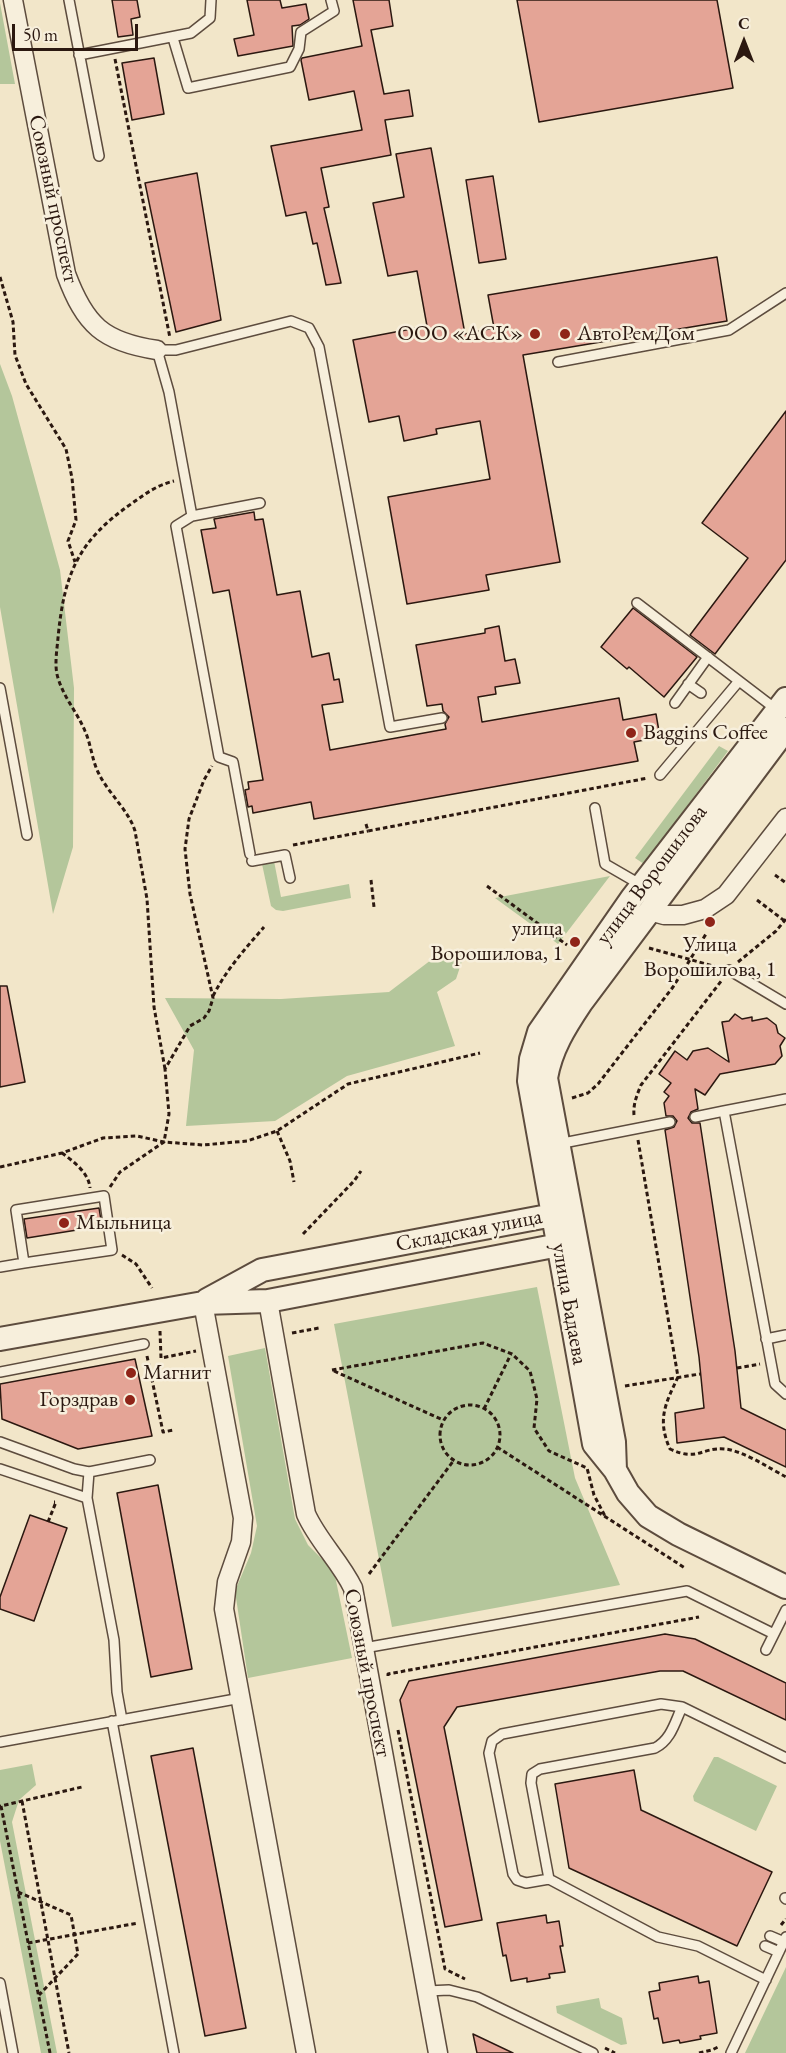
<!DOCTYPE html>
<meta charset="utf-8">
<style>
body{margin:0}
#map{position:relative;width:786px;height:2053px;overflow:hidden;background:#f2e6c9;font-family:"EB Garamond",serif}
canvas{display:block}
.north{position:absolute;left:714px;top:12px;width:60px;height:60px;-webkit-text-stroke:4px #f7efdc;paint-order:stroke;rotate:0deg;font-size:16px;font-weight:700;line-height:24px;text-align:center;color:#2b1810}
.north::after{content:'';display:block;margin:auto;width:21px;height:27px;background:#2b1810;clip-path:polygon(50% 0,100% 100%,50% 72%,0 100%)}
.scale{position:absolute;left:12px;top:24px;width:126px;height:27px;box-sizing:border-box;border:3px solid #2b1810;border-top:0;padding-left:8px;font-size:18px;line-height:21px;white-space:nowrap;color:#2b1810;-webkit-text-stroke:4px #f7efdc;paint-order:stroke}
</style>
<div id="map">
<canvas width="786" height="2053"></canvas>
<div class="north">С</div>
<div class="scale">50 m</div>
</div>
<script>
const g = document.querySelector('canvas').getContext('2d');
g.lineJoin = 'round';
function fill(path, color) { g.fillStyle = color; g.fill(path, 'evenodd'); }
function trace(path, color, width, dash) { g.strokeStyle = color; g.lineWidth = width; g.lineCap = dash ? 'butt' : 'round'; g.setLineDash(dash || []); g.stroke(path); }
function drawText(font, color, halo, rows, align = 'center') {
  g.font = font + ' "EB Garamond",serif'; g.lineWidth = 5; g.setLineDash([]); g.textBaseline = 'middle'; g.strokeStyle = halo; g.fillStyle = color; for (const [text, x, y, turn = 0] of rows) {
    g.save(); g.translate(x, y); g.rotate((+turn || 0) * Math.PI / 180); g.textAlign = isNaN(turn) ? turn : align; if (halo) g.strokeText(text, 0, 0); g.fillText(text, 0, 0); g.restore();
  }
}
const green = new Path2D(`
 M0,1V3L15,84H0Z
 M0,364L12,396L60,570L74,688L73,847L53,914L0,607Z
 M719,746L728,751L644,864L635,858Z
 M274,861L281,897L349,884L351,898L283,911L276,910L271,906L262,864Z
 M610,876L558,944L495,898Z
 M464,955L456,979L437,992L455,1046L347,1076L275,1121L186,1126L194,1050L165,998L281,999L389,992L431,960Z
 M537,1287L575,1478L620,1585L392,1627L334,1324Z
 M265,1348L295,1519L308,1545L334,1571L352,1658L248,1678L235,1591L251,1553L257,1526L228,1356Z
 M714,1757H718L777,1786L756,1831L694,1801L693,1796Z
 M32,1764L36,1785L19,1800L12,1822L57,2053H41L0,1841V1770Z
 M786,1967V2053H745Z
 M599,1998L601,2008L622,2018L627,2044L621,2045L557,2013L556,2006Z`);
const building = new Path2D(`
 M112,0H137L140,17L131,19L133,35L118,37Z
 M247,0H280L282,8L306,4L309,19L300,25L292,26L293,46L238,56L234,39L254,35Z
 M353,0H389L393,26L371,30L384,94L409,90L413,116L385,120L391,155L321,168L329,207L324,208L341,283L326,285L317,243L313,244L306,212L286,216L271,146L362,130L354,91L309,100L301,60L302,58L362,46Z
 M517,0H717L733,88L539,122Z
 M154,58L164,114L132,120L122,63Z
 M431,148L465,334L494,328L488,295L717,257L727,321L523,355L560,562L486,575L489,590L407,604L388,497L490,479L480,421L436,429L437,434L404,441L399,416L369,422L353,340L427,326L417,271L388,276L373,203L404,197L396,154Z
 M197,173L221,320L176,332L145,183Z
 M493,176L506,259L479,263L466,180Z
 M786,411V560L715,654L690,635L748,558L702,523Z
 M254,512L255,520L263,519L277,595L300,591L312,657L329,653L334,680L339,679L343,702L322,705L330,750L446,729L445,724L449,717L443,711L442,704L427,706L416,645L485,633V629L499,626L505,661L515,659L520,683L495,687L496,694L478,697L482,722L619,698L623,720L656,714L660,737L634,742L638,761L314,819L311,802L253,813L252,806L248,807L245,790L249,789L248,782L263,780L229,590L213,593L201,530L216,528L214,519Z
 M633,608L697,657L664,697L629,667L627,669L601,647Z
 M0,986H7L25,1082L0,1087Z
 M735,1014L742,1019L752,1017V1021L767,1018L776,1025L778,1033L785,1038L780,1046L782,1056L775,1064L720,1074L705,1095L695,1089L698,1109L691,1112L688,1118L692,1123H700L735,1351L741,1408L786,1430V1467L724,1437L677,1443L675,1413L704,1408L699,1357L665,1130L674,1127L677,1121L673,1116H666L664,1103L669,1096L664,1092L671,1083L659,1074L675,1051L687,1060L693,1051L708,1048L729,1062L722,1022L729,1021Z
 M99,1208L102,1226L27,1238L24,1219Z
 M135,1359L152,1436L78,1449L2,1419L0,1384Z
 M158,1485L192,1669L151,1677L117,1493Z
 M30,1515L67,1528L34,1621L0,1609V1597Z
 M665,1634L695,1639L786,1683V1720L683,1671H660L457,1707L444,1727L482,1920L445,1927L400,1700L409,1681Z
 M193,1748L246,2028L205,2036L151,1756Z
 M634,1770L641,1810L772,1872L737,1946L569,1868L555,1784Z
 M546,1915L547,1923L559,1921L563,1946H560L565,1972L549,1974L550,1978L527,1982V1978L511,1981L506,1955L503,1956L497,1923Z
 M698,1976L699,1983L709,1981L717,2033L700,2036L701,2039L680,2043L679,2040L663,2043L658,2018L654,2019L649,1992L660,1990L659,1983Z
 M473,2034L513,2053H477Z`);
const path = new Path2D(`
 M115,59L170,338
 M0,277L13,322L15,355L26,384L66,449L72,478L76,520L68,541L75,562
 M366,824L368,831L648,778
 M293,845L368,831
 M775,875L786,883
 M371,880L374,907
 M487,886L567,945
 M757,900L786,922
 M649,948L717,967
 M738,962L776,931L786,919
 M213,996C226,970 245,949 264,927
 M165,1069L154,1007L147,899L135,831C129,811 109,794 99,774C92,761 91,744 85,731C77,712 64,698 58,678C54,666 57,650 58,638C64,574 78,541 131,504C145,494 157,485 174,481
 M572,1098L588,1093L598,1084L673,987L706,934
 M634,1115C633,1104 637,1095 641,1085L722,980
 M277,1131L290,1161L294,1182
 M638,1140L678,1377C665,1404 657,1420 670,1449C698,1462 701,1447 725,1449C744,1451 769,1468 786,1477
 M62,1153C73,1161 89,1173 90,1188
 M0,1167L62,1153L103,1138L137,1136L164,1142L169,1114L165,1069L190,1026L204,1018L209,1011L213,998L190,894L185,849L189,819L204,780L212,766
 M110,1187L120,1172L164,1142L203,1145L247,1141L277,1131L348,1084L480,1053
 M303,1234L354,1181L361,1171
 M122,1255L136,1264L152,1288
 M160,1331L161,1358L196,1351
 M292,1333L319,1328
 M147,1356L163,1432L174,1430
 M737,1368L760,1364
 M332,1370L483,1343L512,1354L530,1371L537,1399L534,1428L549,1451L587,1468L594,1495L606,1518
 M334,1371L443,1420
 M625,1386L700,1374
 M440 1435a30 30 0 1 1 60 0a30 30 0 1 1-60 0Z
 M484,1409L511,1354
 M497,1447L685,1568
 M48,1522L56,1502H54
 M369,1574L454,1460
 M388,1676V1674L699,1617
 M398,1730L445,1969L465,1979
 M22,1801L69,2053
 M18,1892L71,1915L78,1954L39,1995
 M781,1925L786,1919
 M28,1943L138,1923
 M605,2048L615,2053
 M50,2053L1,1806L82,1787
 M699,2053L712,2050L720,2046`);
const service = new Path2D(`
 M69,0L99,156
 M173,38L188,88L290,67L299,49L301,32L334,11L331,0
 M79,55L191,33L210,18L211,0
 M558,362L729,330L786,293
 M192,516L169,392L157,350H176L291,321L309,328L319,347L390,727L442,718
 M637,603L777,710
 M688,684L701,693
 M0,688L27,835
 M675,703L708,657
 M660,775L739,681
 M595,808L605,864L643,886
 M250,854L233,762L219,757L176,526L192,516L260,503
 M252,861L285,855L290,878
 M729,970L786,1004
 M724,1111L786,1099
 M695,1117L724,1111L775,1384L786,1394
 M558,1144L670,1122
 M104,1196L112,1250L24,1263L16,1210Z
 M0,1267L24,1263
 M766,1339L786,1335
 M0,1372L144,1344
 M0,1442L74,1469L89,1472L150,1460
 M0,1469L87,1498L114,1640L117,1692L122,1720
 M87,1498L89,1472
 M364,1648L687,1591L774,1634
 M766,1650L786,1610
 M112,1721L174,2053
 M0,1742L241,1698
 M549,1879L531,1783L532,1774L540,1769L655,1748C671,1740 675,1722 682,1707
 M785,1898L786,1899
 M770,1936L784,1942
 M765,1946L779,1952
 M766,1980L698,1946L658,1937L549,1879L526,1883L517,1880L513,1874L489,1753L492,1741L502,1734L661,1704L682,1707L786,1758
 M0,1983L13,2053
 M427,1991L449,1990L477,1997L593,2053
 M731,2053L786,1937`);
const minor = new Path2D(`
 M13,0L66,274C85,325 103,342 157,350
 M650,911L664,915H683L705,909L726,895L786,818
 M268,1301L306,1514C318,1541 340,1561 353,1588L438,2053
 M203,1303L243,1518L241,1542L227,1582L224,1609L306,2053`);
const tertiary = new Path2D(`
 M786,699L632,898L539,1032L531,1059L529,1081L594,1444L615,1470L628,1493L648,1516L678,1534L786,1587
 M207,1300L262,1270L553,1215L566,1219
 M0,1339L203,1303L268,1301L559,1245L566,1233
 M615,1470L614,1442L546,1078C551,1049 565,1027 581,1003L786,729`);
const markers = [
 [535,334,6,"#8f2418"],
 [565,334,6,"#8f2418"],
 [631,733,6,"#8f2418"],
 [710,922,6,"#8f2418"],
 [575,942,6,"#8f2418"],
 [64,1223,6,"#8f2418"],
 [131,1373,6,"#8f2418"],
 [130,1400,6,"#8f2418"]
];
const streetNames = [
 ["Союзный проспект",53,199,78],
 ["улица Ворошилова",652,875,-53],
 ["Складская улица",469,1231,-11],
 ["улица Бадаева",569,1304,80],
 ["Союзный проспект",367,1673,79]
];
const poiNames = [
 ["ООО «АСК»",523,334,"right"],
 ["АвтоРемДом",577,334],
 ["Baggins Coffee",643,733],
 ["улица",563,929,"right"],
 ["Ворошилова, 1",563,954,"right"],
 ["Улица",710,945,"center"],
 ["Ворошилова, 1",710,970,"center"],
 ["Мыльница",76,1223],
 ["Магнит",143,1373],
 ["Горздрав",118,1400,"right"]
];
fill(green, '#b4c69b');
fill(building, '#e4a496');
trace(building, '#2b1810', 1.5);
trace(service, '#5d4c3e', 12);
trace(minor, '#5d4c3e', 21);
trace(tertiary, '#5d4c3e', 26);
trace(path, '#2b1810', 3, [4.5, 3]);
trace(service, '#f7efdc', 9);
trace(minor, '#f7efdc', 18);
trace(tertiary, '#f7efdc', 22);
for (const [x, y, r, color] of markers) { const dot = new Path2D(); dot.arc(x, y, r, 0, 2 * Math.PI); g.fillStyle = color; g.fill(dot); trace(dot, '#f7efdc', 2); }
drawText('22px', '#2b1810', '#f7efdc', streetNames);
drawText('22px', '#2b1810', '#f7efdc', poiNames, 'left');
</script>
